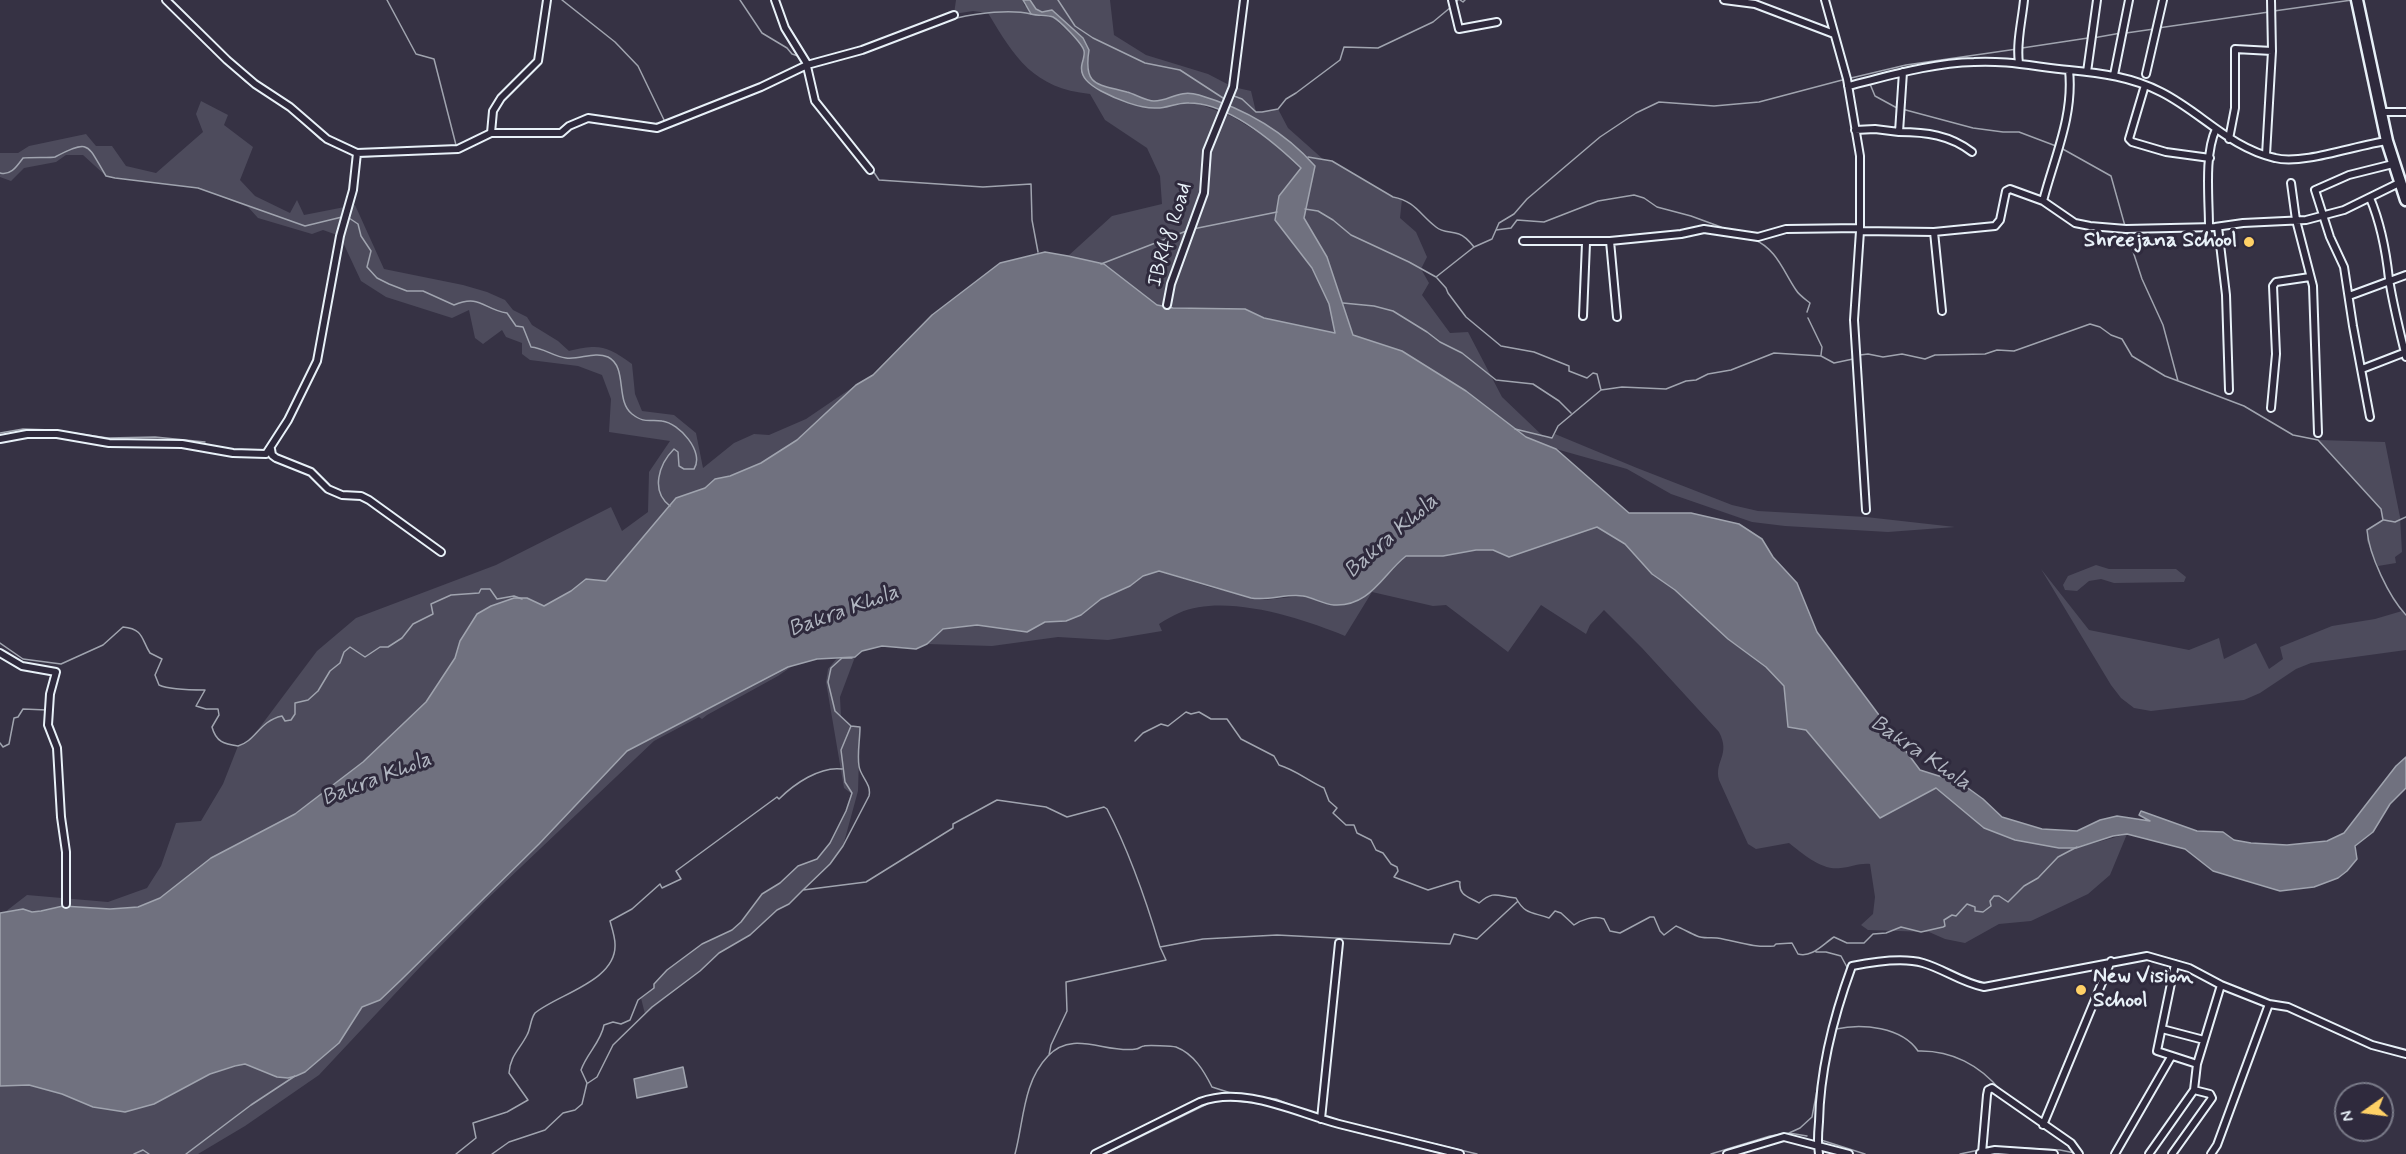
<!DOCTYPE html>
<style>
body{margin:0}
#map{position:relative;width:2406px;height:1154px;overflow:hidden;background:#363244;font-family:Mynerve,sans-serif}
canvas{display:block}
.north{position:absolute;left:2334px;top:1082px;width:60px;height:60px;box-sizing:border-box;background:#2f2a3d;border:2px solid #797a88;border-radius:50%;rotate:256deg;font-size:16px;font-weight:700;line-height:24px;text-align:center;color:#e8f1f8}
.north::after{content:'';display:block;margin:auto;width:21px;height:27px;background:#ffd166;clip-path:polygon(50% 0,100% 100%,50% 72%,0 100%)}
</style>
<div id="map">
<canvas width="2406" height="1154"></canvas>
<div class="north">N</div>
</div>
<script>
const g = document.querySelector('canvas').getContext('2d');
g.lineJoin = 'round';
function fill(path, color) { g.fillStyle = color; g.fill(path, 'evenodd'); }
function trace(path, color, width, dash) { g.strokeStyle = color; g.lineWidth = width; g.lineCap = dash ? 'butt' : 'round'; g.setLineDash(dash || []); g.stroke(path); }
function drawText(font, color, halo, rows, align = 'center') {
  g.font = font + ' Mynerve,sans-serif'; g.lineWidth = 6; g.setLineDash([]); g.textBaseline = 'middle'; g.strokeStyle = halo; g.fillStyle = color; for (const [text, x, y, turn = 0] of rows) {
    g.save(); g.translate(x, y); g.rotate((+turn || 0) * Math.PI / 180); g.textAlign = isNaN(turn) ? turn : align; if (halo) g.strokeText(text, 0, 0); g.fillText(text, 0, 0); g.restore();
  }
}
const green = new Path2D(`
 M956,0H1023L1024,5L1041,17H1053L1081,44L1084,52L1081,68L1091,85L1157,108L1188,102L1202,105L1233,117L1269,139L1301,169L1279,196L1275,220L1312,268L1329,304L1336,334L1264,318L1245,309L1173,308L1157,305L1104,264L1068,256L1112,216L1162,204L1160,176L1147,148L1105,120L1090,94C1033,88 1015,58 988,13L973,11L954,14Z
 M1030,0H1110L1114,35L1146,55L1208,74L1233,87L1251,91L1256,112H1262L1278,109L1288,128L1324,160L1332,161L1392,197L1402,199L1400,218L1416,232L1427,257L1421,269L1429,283L1422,295L1450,333L1468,332L1502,397L1544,437L1552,438L1555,434L1637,468L1732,505L1758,511L1866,517L1955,527L1888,532L1785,526L1752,522L1671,494L1627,469L1556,449L1526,437L1466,391L1402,351L1353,335L1327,257L1304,218L1315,166C1290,137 1235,106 1198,95C1178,89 1170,101 1154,101C1146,101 1135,94 1127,92C1098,84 1083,87 1089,50L1083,38L1052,10C1041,13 1035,11 1030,0Z
 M201,101L228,115L224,125L253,147L240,180L255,196L290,213L297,200L304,215L355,205L384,269L463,285L487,292L505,300L513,310L527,317L532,325L558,341L569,351C599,344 606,345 632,364L635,394L642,411L674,415L696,433L703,468L734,443L754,434L769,435L806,419L856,385L797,440L761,463L730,476L715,479L705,488L676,499L606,581L586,579L571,592L544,606L527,598L460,641L455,658L426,702L363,762L295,814L183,881L168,894L138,907L110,909L63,906L41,911L32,912L23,909L5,912L27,895L108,902L147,888L161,866L176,823L201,821L223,784L238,746L251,739L317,651L356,618L496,565L611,507L622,531L648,512L649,472L670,441L609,432L611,399L602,375L578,366L530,360L522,354V343L506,337L502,330L483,344L475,338L469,310L452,318L386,297L361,281L340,236L323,230L312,234L258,218L248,207L198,188L115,178L106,176L83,155H66L56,162L24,168L11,181L0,177V153H18L29,146L86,134L96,146H112L126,166L156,173L203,132L196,114Z
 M2318,440L2385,442L2400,517L2402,552L2395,557L2396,563L2378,566L2367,541V530L2383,520L2381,509Z
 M1597,527L1625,544L1652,574L1675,590L1728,639L1766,667L1784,686L1788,727L1806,730L1880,818L1935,788L1952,800L2059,848H2076L2127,834L2110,875L2088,894L2031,921L1999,924L1965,943L1945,939L1929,932L1868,930L1861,925L1873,914L1875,897L1870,864C1859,863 1852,867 1841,868C1822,871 1803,854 1789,843L1756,849L1748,844L1719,780C1714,761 1731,755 1719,732L1642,648L1604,610L1590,625L1586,634L1541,605L1508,652L1446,605L1433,606L1372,592L1345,636C1301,618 1225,593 1179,613C1172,616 1165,620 1159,624L1162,631L1108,640L1058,637L992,646L927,644L943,630L977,625L1027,632L1045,622L1066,621L1088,610L1101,599L1130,586L1143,576L1159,571L1209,587L1264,600L1301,596L1335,605L1346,604L1358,600L1372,591L1406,556H1443L1476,550H1493L1509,557Z
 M2096,565L2109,569H2176L2186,577L2184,582L2114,583L2101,579L2089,581L2077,591L2065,590L2063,585L2068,576Z
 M2041,569L2089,630L2189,650L2219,638L2224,659L2256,643L2269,669L2283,659L2280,647L2332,626L2375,619L2402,611L2406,615V650L2311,663L2296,669L2260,693L2244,700L2151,711L2134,708L2121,698L2111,685Z
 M855,657L840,697L841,717L851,726L860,727L858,791L843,846L830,864L789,904L777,910L750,935L719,953L700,971L645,1014L641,998L654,988V984L667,970L702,944L732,930L741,922L762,894L780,883L798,866L817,859L830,843L846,811L852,794L844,788L826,682L828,669L837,658Z
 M794,665L778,676L707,715L702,719L699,717L654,741L484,902L421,966L319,1075L245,1126L198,1154H0V1086L29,1085L62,1094L93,1107L168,1097L210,1074L245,1064L277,1077L288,1078L305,1072L339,1043L362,1007L380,1000L539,844L627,751Z`);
const water = new Path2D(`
 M1023,0H1030L1036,9L1042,12L1052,10L1083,38L1089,50C1083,87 1098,84 1127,92C1135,94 1146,101 1154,101C1170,101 1178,89 1199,95C1243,108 1284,131 1315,166L1304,218L1327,257L1353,335L1402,351L1466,391L1526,437L1556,449L1629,513H1691L1739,524L1762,539L1773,557L1797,583L1817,632L1920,770L1961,783L1983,799L2002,817L2042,829L2077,831L2100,820L2117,816L2150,821L2139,815L2141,811L2197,831L2223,832L2234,840L2251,843L2287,845L2327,841L2344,833L2396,766L2406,757V788L2390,804L2373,832L2355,846L2357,859L2347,871L2338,878L2314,887L2280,891L2213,871L2185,849L2127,834L2113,836L2076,848H2059L2015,840L1984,828L1936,788L1880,818L1806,730L1788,727L1784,686L1766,667L1728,639L1675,590L1652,574L1625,544L1597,527L1509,557L1493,550H1476L1443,556H1406C1383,574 1370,607 1334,605C1323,604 1314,598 1303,596C1288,593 1269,601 1251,598L1159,571L1143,576L1130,586L1101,599L1081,615L1066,621L1045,622L1027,632L977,625L943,629L927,644L916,649L882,646L862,651L855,657L817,659L788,667L627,751L539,844L401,980L380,1000L362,1007L339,1043L305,1072L296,1076L288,1078L277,1077L245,1064L235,1066L210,1074L154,1104L125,1112L93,1107L62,1094L29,1085L0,1086V913L23,909L32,912L41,911L63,906L110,909L138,907L160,898L211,858L295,814L363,762L426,702L455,658L460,641L477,614L491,606L514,598H527L544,606L571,591L586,579L606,581L676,498L705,488L715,479L730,476L761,463L797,440L856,385L873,375L932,315L1000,263L1045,252L1068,256L1104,264L1157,305L1173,308L1245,309L1264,318L1335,333L1329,304L1312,268L1275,220L1279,196L1301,168C1275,143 1228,103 1189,103C1178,102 1168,108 1157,108C1140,109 1116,99 1101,91C1090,85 1079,77 1082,64C1083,60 1085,54 1084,51C1083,44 1059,20 1053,17C1048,15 1038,16 1031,14Z
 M683,1067L687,1087L637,1098L634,1079Z`);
const stream = new Path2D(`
 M162,0L210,48
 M387,0L416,54L434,59L456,145
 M562,0L615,42L638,66L665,122
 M740,0L762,33L787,48L792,54L798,56
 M1058,0L1075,26L1093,38L1145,63L1180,70L1223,98
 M1460,0L1463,2L1465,0
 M1454,4L1458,0
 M2274,11L2352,0
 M957,18C977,13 1011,9 1031,14
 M2158,28L2269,12
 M2126,33L2154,29
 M2093,38L2121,33
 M895,41L951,20
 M2022,48L2088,38
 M227,64L245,81L280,104
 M1851,78L1906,65L2017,49
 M1870,84L1875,96L1897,108
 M1234,96L1242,99L1256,112H1262L1278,109L1286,99L1296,93L1340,60L1344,47L1378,48L1433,22L1451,7
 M1902,109L1973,128L2003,132H2019L2056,146
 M291,112L320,139L353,155
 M657,131L689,119
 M2061,148L2111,176L2125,226
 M360,157L439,153
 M1308,157L1332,161L1393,197C1415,201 1420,215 1436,227C1443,233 1451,231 1459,234C1465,236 1470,242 1474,247
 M873,171L879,180L983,187L1031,184L1032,220L1038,252
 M0,173C11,176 17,166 23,158C30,157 52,158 55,157C91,138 87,145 106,176L115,178L198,188L305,226L342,217
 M1305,209L1318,211L1333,220L1351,235L1409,262L1436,277L1474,247L1492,239L1499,223L1514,214L1527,199L1600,137L1636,113L1659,102L1714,106L1759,102L1846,79
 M349,218L358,224L361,236L371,251L367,267L377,278L389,284L407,291H423L454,305C480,294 483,309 507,313L516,326L523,327L531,347C544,348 554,357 566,358C580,360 594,351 608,357C628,367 615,401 632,414C645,424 649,419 662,421C679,423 705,452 694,469H684L679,466L678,452L674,449C659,464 650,491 670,506
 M1193,229L1277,212
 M1496,230L1511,228L1517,220L1544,222L1598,201L1634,195L1644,198L1657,207L1691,216L1721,227
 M2127,233L2142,279L2163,325L2178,381
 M1753,239C1777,249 1783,271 1796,290C1799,295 1805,299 1810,303L1807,312
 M1101,264L1189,230
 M1437,278L1446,288L1448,293L1466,317L1501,346L1534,352L1569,366V371L1587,378L1593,373L1597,374L1601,390
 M1343,303L1374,306L1393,311L1427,332L1440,342L1462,353L1496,380L1533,384L1559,401L1571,413
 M1808,318L1822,347L1821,355
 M1860,355L1868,354L1883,357L1902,354L1925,359L1935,355L1985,354L1997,350L2014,351L2090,324L2100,327L2111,335L2122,339L2132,356L2165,376L2244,406L2293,435L2318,440L2381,509L2383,520L2367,530C2369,555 2389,597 2406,615
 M1515,429L1552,438L1558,426L1601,390L1622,387L1666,389L1686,381L1696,380L1708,374L1731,370L1774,353L1821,356L1834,363L1853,359
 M0,433L23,429L52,430L108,438L155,437L205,442
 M2384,520L2395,522L2406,517
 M0,643L23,659L61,664L103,645L123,627C144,629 141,639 150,653L162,659L155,675L159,685C170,690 192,690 205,690L196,706L206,709H218L219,715L212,727C216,742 224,744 238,746C256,741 259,721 282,716L285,721L291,720L295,714V703L308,700L318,691L330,671L340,663L344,652L350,647L365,657L380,647H388L402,638L413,624L433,614L431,604L451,595L479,593L481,589H490L497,599L514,596L522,599
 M1135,741L1143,733L1161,724L1168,726L1186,712L1191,714L1199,712L1211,719H1227L1241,739L1274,756L1279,765C1296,770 1308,781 1324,788L1329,801L1337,808L1333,813L1346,825H1354L1357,833L1371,840L1376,850L1383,853L1391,864L1397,867L1398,871L1394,877L1428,890L1457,881L1460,882C1458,896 1470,897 1479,903C1495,889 1498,897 1516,898C1525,915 1533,912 1549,918L1555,911L1561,913L1574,925C1581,920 1594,915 1604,919L1610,931L1620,933L1650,917H1654L1660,931L1664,935L1676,926C1683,929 1690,933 1697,936C1703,939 1710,937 1717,938C1737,941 1752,948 1774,946L1776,944L1792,943L1798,954C1812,958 1823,944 1834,937L1847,943H1864L1873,934L1886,933L1901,927L1921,932L1943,927L1945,926L1944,920L1952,915L1956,916L1967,904L1975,907V911L1983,912L1991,906L1990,901L1994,896H1999L2008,902L2024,886L2038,878L2058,857L2077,847
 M0,743L3,747L9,744L14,718L18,717L23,709L47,710
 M803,890L830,864L843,846L869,796C872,784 860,776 859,766C857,754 860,739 860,727L851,726
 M1816,952H1826L1841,956L1848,969
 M1836,1029C1862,1023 1902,1027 1918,1051C1951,1050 1980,1065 2001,1091
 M1049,1055L1051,1045L1067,1011L1066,982L1166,960L1160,947L1203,939L1277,935L1450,944L1454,934L1477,939L1517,902
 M588,1083L597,1077L613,1045L652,1007L700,971L719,953L750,935L777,910L789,904L803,890L866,882L953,828V824L997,800L1046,807L1067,817L1104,807L1107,809C1130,853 1146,900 1160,947
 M1259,1097L1276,1099L1298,1108
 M1225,1100L1264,1104L1291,1112
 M1301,1115L1340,1128L1444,1154
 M1325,1116L1352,1124
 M1360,1126L1477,1154
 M1789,1133L1800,1128L1812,1117L1827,1037
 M1821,1140L1865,1154
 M2003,1147L2060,1150L2075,1153
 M134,1154L143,1150L149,1154
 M186,1154L251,1105L295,1076
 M456,1154L476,1138L473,1123L507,1112L528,1100L509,1073C510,1056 520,1049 527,1035C531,1028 530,1020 535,1013C558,994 617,981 615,944C615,937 612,928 610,921L632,909L660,884L662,888L681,879L676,871L777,797L779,799C794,784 820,766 842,769
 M492,1154L509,1142L545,1130L563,1113L575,1110L582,1104L587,1083L581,1070C587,1053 601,1042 604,1025L613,1022L621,1024L630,1020L638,1000L654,988V984L667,970L702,944L732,930L741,922L762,894L780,883L798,866L817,859L830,843L846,811L852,793L845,782L841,750L851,726L835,711L828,682L831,668L842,658H852
 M1015,1154C1024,1120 1023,1082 1048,1056C1073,1029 1106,1054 1136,1049C1139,1049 1141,1046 1144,1046C1148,1045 1172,1046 1176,1047C1194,1054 1204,1071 1212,1087L1234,1094
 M1105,1154L1209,1103
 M1711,1154L1770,1136L1789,1133L1807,1136
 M1960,1154L1979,1150`);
const street = new Path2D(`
 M166,0L227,60L255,84L290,107L327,139L357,153L458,149L491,133H561L569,126L588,118L657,128L761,87L807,65L862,50L954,15
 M775,0L785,28L806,62L815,101L870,170
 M1452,0L1459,29L1497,22
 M1724,0L1755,4L1834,34
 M1825,0L1847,79L1860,156V231L1854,320L1866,510
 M2271,0L2272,51
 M2019,63C2016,43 2022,21 2024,0
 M1903,72L1899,132C1926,132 1950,135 1972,152
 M2087,72L2097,0
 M2146,74L2163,0
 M2114,75L2129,0
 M2145,85L2129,139L2132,142L2166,152L2210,158
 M1848,86C1889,76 1931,63 1974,62C2005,60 2037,67 2069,70C2101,73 2132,77 2161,92C2201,112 2230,148 2275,158C2303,165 2356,145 2387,141
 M2381,112H2406
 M1855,130L1875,129L1899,132
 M491,133L493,111L501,98L538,61L547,0
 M2229,139L2235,108V49L2272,51L2266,155
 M2291,183L2296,220L2313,286L2318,433
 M2370,198C2381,224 2386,251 2389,279C2393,305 2400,332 2406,357
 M2043,201C2054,158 2074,116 2069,70
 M2209,227C2209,199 2204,154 2216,129
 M2218,227L2226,295L2229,390
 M1860,231L1934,232L1995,226L2000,220L2006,191L2010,189L2043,201L2075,223L2090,226L2126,229L2215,227L2243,223L2306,220L2344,210L2399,183
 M1934,232L1942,311
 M1523,241H1610L1681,234L1704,229L1758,237L1786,229L1860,228
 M1610,241L1617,317
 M2349,296L2406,275
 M1167,305L1171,284L1204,193L1207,151L1233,87L1244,0
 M1583,316L1586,243
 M2362,369L2406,352
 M2271,408L2276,354L2273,286L2276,282L2310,277
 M2370,417L2353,326L2344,267L2330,237L2315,190L2349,175L2393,164
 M0,439L27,434H57L109,443L182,444L233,453L266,454L288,420L317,361L340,236L353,190L357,153
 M271,449L272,455L276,458L311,472L328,489L342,495L361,496L369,500L441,552
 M0,653L22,666L56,672L50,694L48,725L57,748L61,817L66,852V904
 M2175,964L2157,1051L2197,1064
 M2162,1029L2204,1040
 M1321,1119L1339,943
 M2043,1125L2111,961
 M1980,1153L1995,1150L2054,1154
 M1982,1153L1987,1095L1988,1090L1992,1088L2071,1143L2079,1154
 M1095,1154L1200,1102C1244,1085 1296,1113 1339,1124C1379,1134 1419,1144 1460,1154
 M1727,1154L1784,1137L1849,1154
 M1819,1154C1817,1142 1818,1133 1819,1122C1820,1069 1834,1015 1852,966C1872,962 1902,957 1923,963C1944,969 1962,983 1984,987L2147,956L2189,968L2221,985L2269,1004L2288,1007L2372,1045L2406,1054
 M2115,1154L2171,1057
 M2149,1154L2194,1090L2197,1064L2221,985
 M2172,1154L2212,1098L2210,1094L2194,1090
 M2211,1154L2217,1145L2269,1004`);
const highway = new Path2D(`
 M2357,0L2387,141L2406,200`);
const markers = [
 [2249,242,6,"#ffd166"],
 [2081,990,6,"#ffd166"]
];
const streetNames = [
 ["IBR48 Road",1171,235,-73]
];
const poiNames = [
 ["Shreejana School",2237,242],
 ["New Vision",2093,978,"left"],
 ["School",2093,1002,"left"]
];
const waterNames = [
 ["Bakra Khola",1392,537,-41],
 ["Bakra Khola",844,612,-20],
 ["Bakra Khola",1920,754,34],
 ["Bakra Khola",377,780,-21]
];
fill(green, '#4d4b5c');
fill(water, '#70717f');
trace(water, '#a0a4af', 1.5);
trace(stream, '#a0a4af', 1.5);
trace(street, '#e8f1f8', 10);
trace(highway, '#e8f1f8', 15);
trace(street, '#2f2a3d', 6);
trace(highway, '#2f2a3d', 10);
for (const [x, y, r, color] of markers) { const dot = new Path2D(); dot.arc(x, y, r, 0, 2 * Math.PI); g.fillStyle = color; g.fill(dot); trace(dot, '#2f2a3d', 2); }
drawText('21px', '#e8f1f8', '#2f2a3d', streetNames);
drawText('bold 21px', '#e8f1f8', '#2f2a3d', poiNames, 'right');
drawText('italic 22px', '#b2b7c2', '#2f2a3d', waterNames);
</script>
